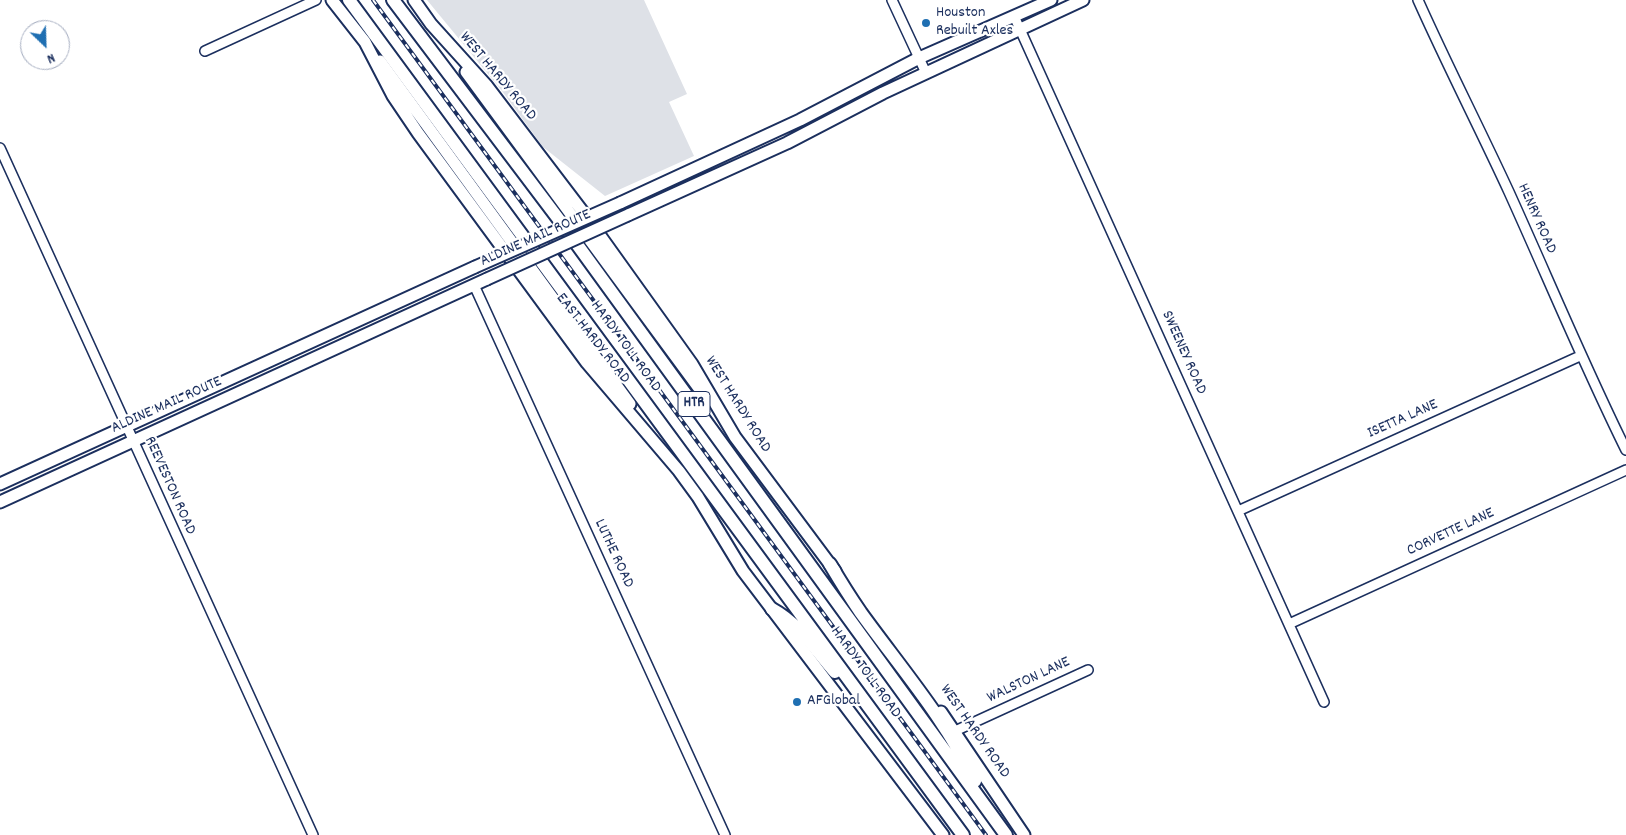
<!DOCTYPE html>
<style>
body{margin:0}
#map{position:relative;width:1626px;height:835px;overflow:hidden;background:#fff;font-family:Dekko,sans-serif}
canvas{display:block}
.north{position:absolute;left:20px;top:20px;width:50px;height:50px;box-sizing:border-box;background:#fff;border:1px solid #a4acbf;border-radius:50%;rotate:156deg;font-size:14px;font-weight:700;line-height:20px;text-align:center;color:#1b2f5e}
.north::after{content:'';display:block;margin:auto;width:18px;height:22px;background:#1f6fb2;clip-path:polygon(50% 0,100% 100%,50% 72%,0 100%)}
</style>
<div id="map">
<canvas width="1626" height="835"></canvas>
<div class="north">N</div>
</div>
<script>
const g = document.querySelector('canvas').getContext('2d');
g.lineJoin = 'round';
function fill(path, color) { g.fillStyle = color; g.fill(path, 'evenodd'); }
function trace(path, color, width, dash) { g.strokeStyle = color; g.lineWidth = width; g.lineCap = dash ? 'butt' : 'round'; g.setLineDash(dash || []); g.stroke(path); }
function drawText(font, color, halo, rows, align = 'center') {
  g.font = font + ' Dekko,sans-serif'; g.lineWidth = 4.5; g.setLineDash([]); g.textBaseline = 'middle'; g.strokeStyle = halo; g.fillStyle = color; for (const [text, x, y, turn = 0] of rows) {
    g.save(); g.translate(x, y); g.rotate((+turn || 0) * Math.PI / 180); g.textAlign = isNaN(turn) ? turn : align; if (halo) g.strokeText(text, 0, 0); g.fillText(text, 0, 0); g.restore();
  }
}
const green = new Path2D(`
 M427,0H644L687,94L669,102L694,156L605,196L543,147L502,91Z`);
const minor = new Path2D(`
 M892,0L926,73
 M1418,0C1447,65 1479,127 1509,192C1548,278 1584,365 1626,450
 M1014,16L1324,702
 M205,51L316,0
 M0,148L313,835
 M474,285L725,835
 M1238,511L1580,356
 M1289,624L1626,470
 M955,731L1088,670`);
const major = new Path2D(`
 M332,0L365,42L393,96L418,133L587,363L679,471L698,497L743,571L943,835
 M414,0L431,24L487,86L586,216L692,364L735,437L835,571
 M380,61L630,404
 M466,72L698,387
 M620,203L800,120L919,58L1051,0
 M628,215L787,143L883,93L1083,0
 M0,484L475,267
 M0,502L487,279
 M941,712L1024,835`);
const highway = new Path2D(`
 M349,0L963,835
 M393,0L563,225L1006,835
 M830,564C840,581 850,597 861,613C900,667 946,720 975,781
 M772,609C798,623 816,650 835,672`);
const rail = new Path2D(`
 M373,0L986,835`);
const majorBridge = new Path2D(`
 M475,267L620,203
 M487,279L628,215`);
const markers = [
 [926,23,5,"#1f6fb2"],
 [797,702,5,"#1f6fb2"]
];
const shields = [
 [694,404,32]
];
const shieldNames = [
 ["HTR",694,404]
];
const poiNames = [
 ["Houston",936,14],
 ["Rebuilt Axles",936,32],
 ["AFGlobal",807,702]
];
const streetNames = [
 ["WEST HARDY ROAD",497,77,50],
 ["HENRY ROAD",1536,219,66],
 ["ALDINE MAIL ROUTE",536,239,-24],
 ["EAST HARDY ROAD",592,339,52],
 ["HARDY TOLL ROAD",625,347,54],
 ["SWEENEY ROAD",1183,353,66],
 ["WEST HARDY ROAD",737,405,58],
 ["ALDINE MAIL ROUTE",167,406,-24],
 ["ISETTA LANE",1403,420,-24],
 ["REEVESTON ROAD",169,486,66],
 ["CORVETTE LANE",1451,533,-25],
 ["LUTHE ROAD",613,554,65],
 ["HARDY TOLL ROAD",865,673,54],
 ["WALSTON LANE",1029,681,-25],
 ["WEST HARDY ROAD",974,732,55]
];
fill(green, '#dee1e7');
trace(minor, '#1b2f5e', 12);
trace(major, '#1b2f5e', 15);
trace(highway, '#1b2f5e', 16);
trace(minor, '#fff', 9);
trace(major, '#fff', 11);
trace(highway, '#fff', 12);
trace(rail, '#1b2f5e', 4);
trace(rail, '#fff', 2, [5.5]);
trace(majorBridge, '#1b2f5e', 15, []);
trace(majorBridge, '#fff', 11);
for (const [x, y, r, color] of markers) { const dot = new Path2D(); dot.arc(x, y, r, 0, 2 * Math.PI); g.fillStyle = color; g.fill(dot); trace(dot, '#fff', 2); }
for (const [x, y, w] of shields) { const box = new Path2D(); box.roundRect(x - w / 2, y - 12.5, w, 25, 4); g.fillStyle = '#fff'; g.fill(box); trace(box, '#1b2f5e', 1); }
drawText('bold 15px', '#1b2f5e', null, shieldNames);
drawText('16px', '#1b2f5e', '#fff', poiNames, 'left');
drawText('16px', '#1b2f5e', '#fff', streetNames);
</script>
